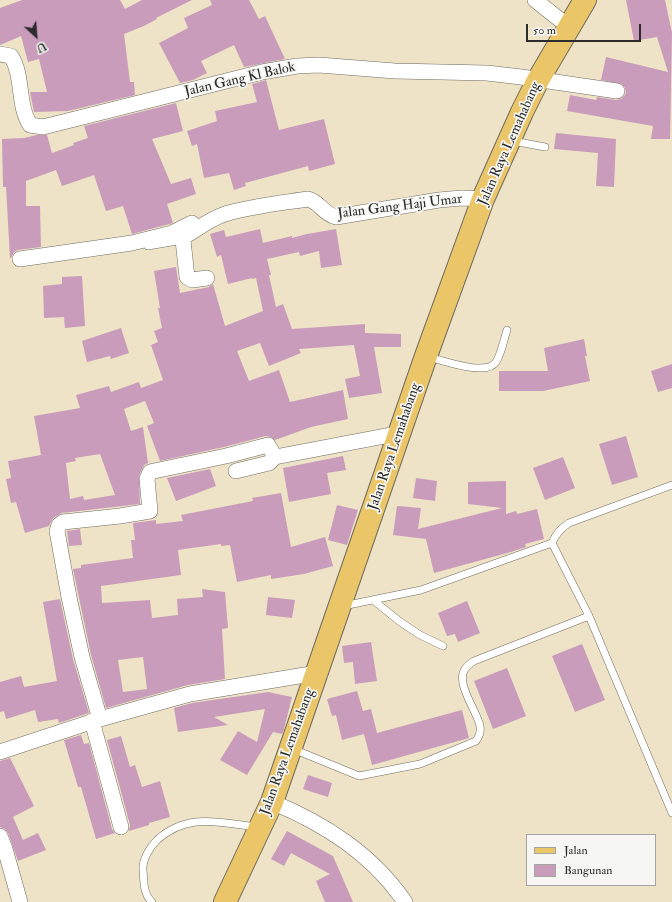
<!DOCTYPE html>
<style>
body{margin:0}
#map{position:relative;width:672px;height:902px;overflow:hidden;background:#eee3c6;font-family:"IM FELL Double Pica",serif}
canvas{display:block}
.legend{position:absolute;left:526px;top:834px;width:130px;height:52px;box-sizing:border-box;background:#f6f6f2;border:1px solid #a5a5a2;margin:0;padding:5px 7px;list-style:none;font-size:12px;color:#2b2b2b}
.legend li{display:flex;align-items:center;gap:8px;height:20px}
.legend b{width:20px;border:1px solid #a5a5a2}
.north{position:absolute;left:16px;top:16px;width:40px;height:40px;-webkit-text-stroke:3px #f6f6f2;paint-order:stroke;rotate:154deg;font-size:11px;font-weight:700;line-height:16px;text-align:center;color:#2b2b2b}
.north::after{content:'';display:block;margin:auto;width:14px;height:18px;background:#2b2b2b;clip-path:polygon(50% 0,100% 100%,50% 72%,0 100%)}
.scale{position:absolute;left:526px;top:24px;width:115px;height:18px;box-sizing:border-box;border:2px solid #2b2b2b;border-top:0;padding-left:5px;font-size:12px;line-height:14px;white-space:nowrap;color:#2b2b2b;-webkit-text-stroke:3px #f6f6f2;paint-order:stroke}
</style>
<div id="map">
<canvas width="672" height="902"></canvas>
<ul class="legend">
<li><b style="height:5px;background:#ebc669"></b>Jalan</li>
<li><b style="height:11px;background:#c99cbb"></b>Bangunan</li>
</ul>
<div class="north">U</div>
<div class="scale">50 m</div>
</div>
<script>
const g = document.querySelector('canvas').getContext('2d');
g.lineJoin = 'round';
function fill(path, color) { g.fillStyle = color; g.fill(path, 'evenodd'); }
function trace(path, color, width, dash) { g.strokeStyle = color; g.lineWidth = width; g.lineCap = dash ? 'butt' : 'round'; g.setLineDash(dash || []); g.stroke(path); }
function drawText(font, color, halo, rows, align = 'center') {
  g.font = font + ' "IM FELL Double Pica",serif'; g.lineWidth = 3.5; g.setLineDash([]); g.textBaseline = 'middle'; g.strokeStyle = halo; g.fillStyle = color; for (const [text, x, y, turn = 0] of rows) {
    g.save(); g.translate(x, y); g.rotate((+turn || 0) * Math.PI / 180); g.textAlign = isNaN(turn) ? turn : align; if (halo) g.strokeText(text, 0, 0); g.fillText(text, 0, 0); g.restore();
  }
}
const building = new Path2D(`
 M22,0H120L125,9L142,0H192L156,18L157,19L144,26L124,34L130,82H134L135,95L68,111L34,112L30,92H47L39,59L28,62L21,36L0,45V8Z
 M210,0H249L259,19L265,16L285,59L244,67L234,45L201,61L207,73L193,80L180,83L159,43L188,28L184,18L212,5Z
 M626,0H665L672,33L670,139H651L653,126L567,111L570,95L596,100L597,97L616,100L621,99L624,96L626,93L625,88L622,84L601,80L606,57L668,72L657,37L634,41Z
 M266,80L279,130L324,119L335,164L309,171L308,166L245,183L246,186L234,190L229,173L204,178L197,144L192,146L187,131L217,121L215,111L257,102L252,84Z
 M176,103L183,131L152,139L171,184L191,178L196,194L167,204L173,223L132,234L123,206L106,211L94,175L62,186L56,170L26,181V206H40L41,247L18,250L14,252L11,258H10L6,187H3L2,139L24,138L37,135H47L52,153L74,145L73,143L88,138L84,126Z
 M556,133L616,139L614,187L596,186L598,153L554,149Z
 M260,229L263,243L292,236V238L307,234L336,229L342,265L321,268L319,251L300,256L299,252L267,259L271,275H269L276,307L283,304L292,329L365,324V333L401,334V347H374L382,393L349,398L345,379L360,376L354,345L299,349L301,353L269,366L260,343L237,351L249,381L279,370L290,402L343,390L348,419L311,427L275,440L271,437L266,436L224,447L160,461L147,426L154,423L145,401L124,409L131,431L143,427L148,463L144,465L139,476L140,504L62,513L53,518L49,526L25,533L16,502L11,503L6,479L11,478L8,461L41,455L34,416L80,408L76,395L109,386L111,392L139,382L141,388L163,380L151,345L158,342L154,331L162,328L158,308H160L154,271L176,267L180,293L209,287L213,284L225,326L263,311L256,278L252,279V278L228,284L221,255L217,257L210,234L224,230L226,237ZM100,454L115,495L84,500L83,496L70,499L66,463L76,461L75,458Z
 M82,276L85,326L65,328L64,317L44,318L43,286L62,284V277Z
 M121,328L129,353L111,359L110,356L87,362L82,341Z
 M584,339L587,356H585L590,381L543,391H499V371H548L544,348Z
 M672,364V388L658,392L651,371Z
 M626,436L638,477L612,485L599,444Z
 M343,456L346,470L327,473L331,494L289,502L283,468Z
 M563,457L575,488L545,500L533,468Z
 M210,469L216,486L176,501L167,478Z
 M416,478L437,481L435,501L413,498Z
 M506,481V514L516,511L517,514L537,509L544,539L525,544L526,547L511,552L434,573L426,539L393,535L397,506L421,508L418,529L502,508L468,504V482Z
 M281,493L291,547L325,537L333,566L304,574L271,579V575L237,582L230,545L221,546V544L178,550L181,575L101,586L102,603L150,600L152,618L178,615L177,599L203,597L202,589L225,592L228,628L222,629L225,679L188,685L106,708L91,655L73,569L81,568V565L133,558L131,540H135L133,523L156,520V524L183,521L181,515L253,501L252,498ZM143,657L147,689L123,692L118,660Z
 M337,505L358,510L347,545L328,540Z
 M80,529L82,545L69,546L67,531Z
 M268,597L295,600L292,618L266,615Z
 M60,599L73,659L89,713L59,723L58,719L38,722L35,710L6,719L4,711L0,712V682L21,676L24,687L57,681L43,602Z
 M467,601L480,633L458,642L455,634L447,636L438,613Z
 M371,642L377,681L355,684L353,662L344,663L342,646Z
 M582,644L605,700L575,712L552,656Z
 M507,668L526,716L493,729L474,681Z
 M357,691L363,711L371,709L377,733L462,710L469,738L372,765L364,734L342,740L336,715L332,716L327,699Z
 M268,692L292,697L284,729L282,734L273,732L247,775L220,760L238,731L257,742L265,709L214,717L228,725L178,732L174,708L192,703Z
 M81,735L84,744L89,743L112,829L115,833L96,839L81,787H78L64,740Z
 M121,736L130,767L135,765L142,787L160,781L170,817L149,823V825L129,831L130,825L107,740Z
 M10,758L34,806L13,817L23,840L38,833L46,850L18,861L8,833L5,829L0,827V761Z
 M308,775L332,783L328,797L303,789Z
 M287,831L333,856L353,902H325L316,881L330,874L291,853L284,866L271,859Z`);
const lane = new Path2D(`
 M513,141L545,147
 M148,246L183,240
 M428,357C443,360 486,377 496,362C501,355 504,339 507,330
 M552,543L589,616L672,813
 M373,600L399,621L420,635L443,646
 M343,606L421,590L552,543C556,534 560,529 569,523L672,485
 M293,749L359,776L420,764L476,741C479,737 481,731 480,726C477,711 455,683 465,669C467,666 471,663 474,661L589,616
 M152,902C143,894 144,881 143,870C142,860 150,847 157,840C188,812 219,823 257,827`);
const street = new Path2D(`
 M535,0L569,27
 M0,54L11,56C24,77 17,104 30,125L43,127L262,72L297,66L319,65L395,71L487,73L521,77L617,91
 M20,259L132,243L172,233L192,223
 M207,278L192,280L187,277L183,240L184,237C197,229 210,219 225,214C251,206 281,203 308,199C320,202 323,214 336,217L439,200L462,198L483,199
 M236,471L269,463L275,457L401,433
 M100,719L82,657L69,597L57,531L59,525L63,522L120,516L150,511L147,479L150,472L154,471L226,456L268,445L275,457
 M92,721L121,827
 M0,752L100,719L190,694L317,673
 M272,802C325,824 372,854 405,902
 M0,836L5,849L20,902`);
const primary = new Path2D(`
 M225,902L272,802L426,356L483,199L522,112L538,80L585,0`);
const streetNames = [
 ["Jalan Gang Kl Balok",240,80,-13],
 ["Jalan Raya Lemahabang",510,144,-66],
 ["Jalan Gang Haji Umar",400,207,-7],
 ["Jalan Raya Lemahabang",395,447,-71],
 ["Jalan Raya Lemahabang",288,752,-70]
];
fill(building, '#c99cbb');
trace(lane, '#6f6b61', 8);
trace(street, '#6f6b61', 16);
trace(primary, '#6f6b61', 24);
trace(lane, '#fff', 7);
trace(street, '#fff', 15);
trace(primary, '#ebc669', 22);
drawText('14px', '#2b2b2b', '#f6f6f2', streetNames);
</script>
